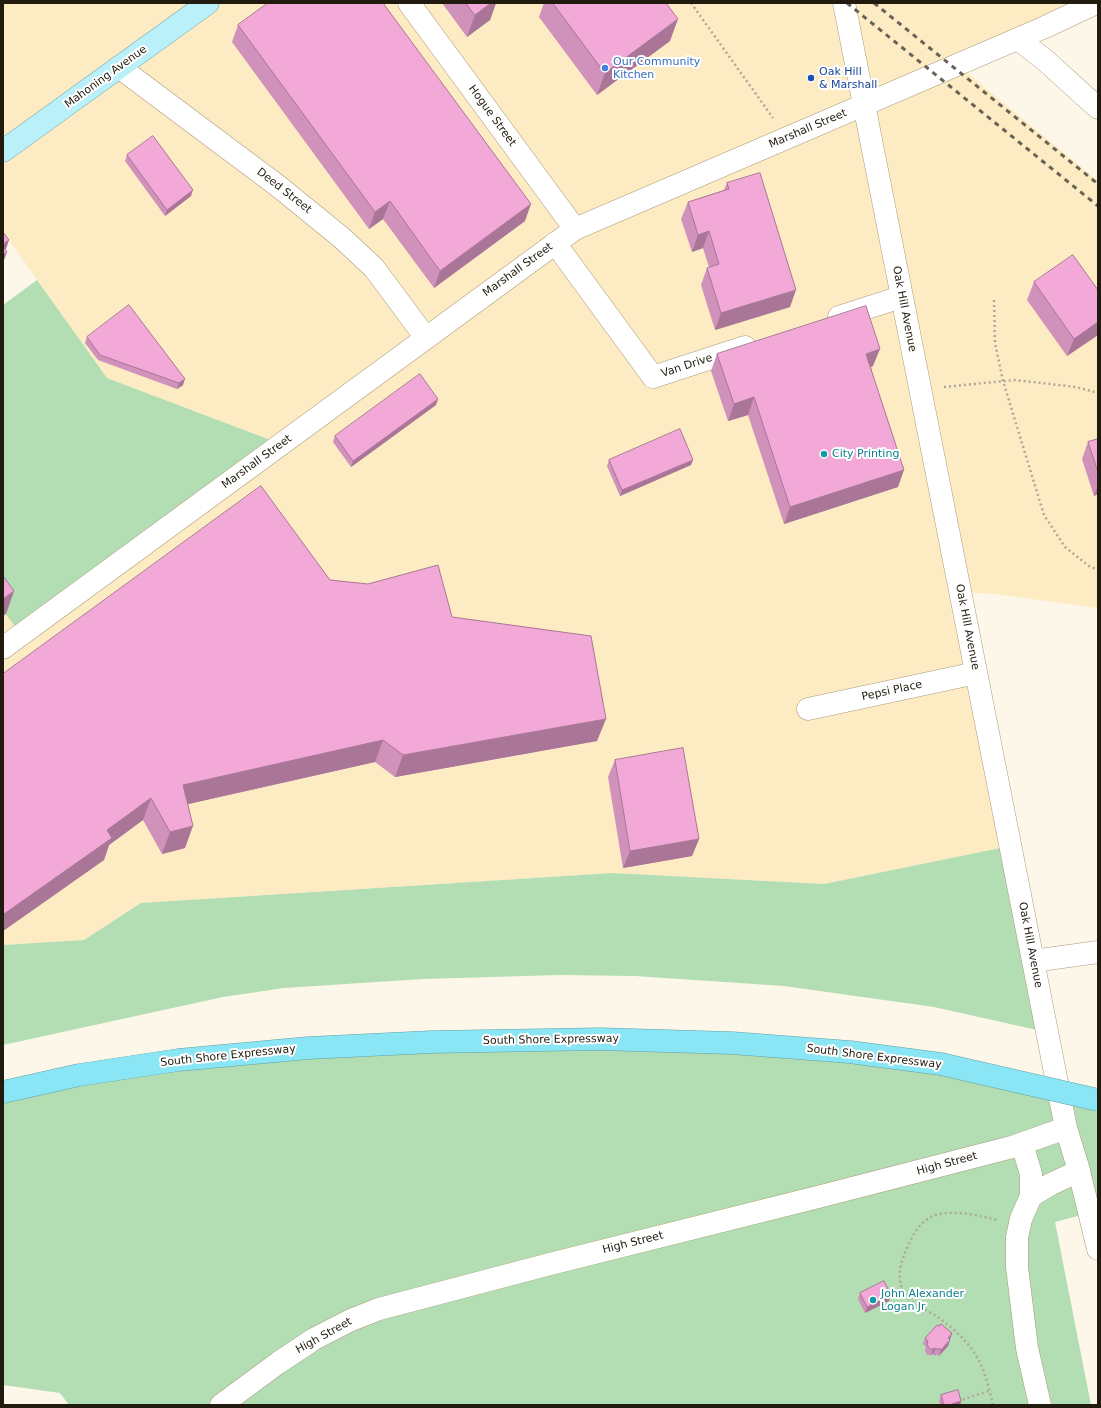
<!DOCTYPE html>
<style>
body{margin:0}
#map{position:relative;width:1101px;height:1408px;overflow:hidden;background:#fdf7e9;font-family:"DejaVu Sans",sans-serif}
canvas{display:block}
.frame{position:absolute;inset:0;border:4px solid #211b0f;pointer-events:none}
</style>
<div id="map">
<canvas width="1101" height="1408"></canvas>
<div class="frame"></div>
</div>
<script>
const g = document.querySelector('canvas').getContext('2d');
g.lineJoin = 'round';
function fill(path, color) { g.fillStyle = color; g.fill(path, 'evenodd'); }
function trace(path, color, width, dash) { g.strokeStyle = color; g.lineWidth = width; g.lineCap = dash ? 'butt' : 'round'; g.setLineDash(dash || []); g.stroke(path); }
function drawText(font, color, halo, rows, align = 'center') {
  g.font = font + ' "DejaVu Sans",sans-serif'; g.lineWidth = 4; g.setLineDash([]); g.textBaseline = 'middle'; g.strokeStyle = halo; g.fillStyle = color; for (const [text, x, y, turn = 0] of rows) {
    g.save(); g.translate(x, y); g.rotate((+turn || 0) * Math.PI / 180); g.textAlign = isNaN(turn) ? turn : align; if (halo) g.strokeText(text, 0, 0); g.fillText(text, 0, 0); g.restore();
  }
}
const built = new Path2D(`
 M3,3H1096L958,65L1098,181V608L995,594L960,592L1010,846L824,884L613,873L141,903L84,940L3,945V610L21,635L281,444L107,378L3,232Z`);
const green = new Path2D(`
 M37,280L107,378L281,444L21,635L3,610V305Z
 M1010,846L1046,1032L934,1007L784,986L635,976L560,975L423,979L284,988L223,997L3,1045V945L84,940L141,903L613,873L824,884Z
 M431,1042L850,1052L1098,1100V1249L1089,1213L1055,1222L1091,1405H69L60,1393L3,1385V1092L79,1075Z`);
const path = new Path2D(`
 M691,3L773,118
 M994,300L995,343L1003,381L1044,515L1065,547L1089,566L1098,570
 M944,387L1015,380L1076,387L1098,393
 M958,1401L989,1391
 M993,1405C990,1393 987,1379 982,1367C973,1346 957,1331 939,1318C927,1310 910,1304 903,1291C897,1278 900,1265 905,1253C910,1240 917,1225 929,1218C945,1208 979,1215 997,1220`);
const minor = new Path2D(`
 M409,3L575,229
 M844,3L1066,1128L1078,1167L1098,1249
 M1018,39L1046,61L1098,108
 M119,67L278,186L342,238L374,268L426,338
 M555,243L653,377L745,347
 M839,317L901,297
 M3,648L575,229L1043,28L1096,3
 M808,709L976,673
 M1033,961L1098,952
 M1022,1144L1031,1174V1196L1021,1219L1017,1237V1267L1027,1348L1040,1405
 M1031,1196L1051,1184L1079,1171
 M221,1405L278,1363L314,1339L351,1320L379,1309L550,1264L818,1197L1012,1147L1066,1128`);
const major = new Path2D(`
 M3,151L208,3`);
const highway = new Path2D(`
 M3,1092L79,1075L178,1060L308,1048L431,1042L600,1039L732,1043L850,1052L941,1064`);
const rail = new Path2D(`
 M847,3L1098,206
 M874,3L1098,184`);
const highwayBridge = new Path2D(`
 M941,1064L1098,1100`);
const wall = new Path2D(`
 M442,3H496L490,20L467,37Z
 M544,3H666L670,41L597,95L539,17Z
 M238,25L525,221L434,288L383,219L369,229L232,42Z
 M127,155L191,196L165,216L125,161Z
 M727,183L790,307L715,330L701,285L707,268L709,267L703,248L692,252L681,219L688,202L724,190Z
 M1034,282L1098,290V335L1067,356L1027,300Z
 M87,337L183,385L177,389L98,360L85,343Z
 M717,354L873,366L871,367L898,487L784,524L748,415L728,421L711,371Z
 M436,405L351,467L333,442L335,436Z
 M1098,439V494L1094,496L1082,459L1088,442Z
 M609,460L691,465L620,496L607,466Z
 M330,580L452,617L597,741L395,777L375,762L188,804L185,848L162,854L143,820L109,845L104,860L3,931V674Z
 M615,760L699,839L692,856L623,868L608,777Z
 M860,1293L889,1301L865,1313L858,1299Z
 M939,1326L952,1333L948,1346L939,1356L937,1354L935,1356L933,1354L931,1355H927L925,1351L926,1346L923,1344L925,1338Z
 M941,1395L961,1401L960,1405H940L939,1401Z`);
const shadedWall = new Path2D(`
 M491,3H496L490,20L467,37L475,15Z
 M678,19L670,41L597,95L605,73Z
 M193,190L191,196L165,216L167,210Z
 M390,201L383,219L369,229L375,212Z
 M531,204L525,221L434,288L440,271Z
 M709,231L703,248L692,252L698,235Z
 M9,240L5,252L3,253V244Z
 M7,252L3,263V255Z
 M796,290L790,307L715,330L721,313Z
 M1098,322V335L1067,356L1074,339Z
 M880,349L873,366L860,371L866,354Z
 M185,379L183,385L177,389L179,383Z
 M754,397L748,415L728,421L734,404Z
 M438,399L436,405L351,467L353,461Z
 M693,460L691,465L620,496L622,490Z
 M904,470L898,487L784,524L790,507Z
 M1098,485V494L1094,496Z
 M14,591L6,614L3,616V599Z
 M606,719L597,741L395,777L403,755Z
 M383,740L375,762L175,807L183,785Z
 M151,798L143,820L109,845L104,860L3,931V916L4,914L107,830Z
 M193,826L185,848L162,854L170,832Z
 M699,839L692,856L623,868L630,851Z
 M891,1295L889,1301L865,1313L867,1307Z
 M952,1333L948,1346L939,1356L941,1350Z
 M936,1348L933,1354L931,1355L933,1349Z
 M961,1401L960,1405H949Z`);
const building = new Path2D(`
 M268,3H383L531,204L440,271L390,201L375,212L238,25Z
 M466,3H491L475,15Z
 M553,3H666L678,19L605,73Z
 M153,136L193,190L167,210L127,155Z
 M760,173L796,290L721,313L707,268L719,264L709,231L698,235L688,202L729,189L727,183Z
 M3,232L9,240L3,244Z
 M3,246L7,252L3,255Z
 M1073,255L1098,290V322L1074,339L1034,282Z
 M129,305L185,379L179,383L100,355L87,337Z
 M866,306L880,349L866,354L904,470L790,507L754,397L734,404L717,354Z
 M420,374L438,399L353,461L335,436Z
 M680,429L693,460L622,490L609,460Z
 M1098,439V472L1088,442Z
 M261,486L330,580L368,584L438,565L452,617L591,636L606,719L403,755L383,740L183,785L193,826L170,832L151,798L107,830L112,838L4,914L3,913V674Z
 M3,576L14,591L3,599Z
 M683,748L699,839L630,851L615,760Z
 M884,1281L891,1295L867,1307L860,1293Z
 M941,1324L952,1333L948,1338L950,1340L941,1350L939,1348L938,1350L936,1348L933,1349H930L927,1345L928,1341L925,1338L937,1325L939,1326Z
 M958,1390L961,1401L949,1405H944L941,1395Z`);
const markers = [
 [605,68,4,"#3f7fe0"],
 [811,78,4,"#1a4fb4"],
 [824,454,4,"#0f9aa8"],
 [873,1300,4,"#0f9aa8"]
];
const shopNames = [
 ["Our Community",613,62],
 ["Kitchen",613,75]
];
const transitNames = [
 ["Oak Hill",819,72],
 ["& Marshall",819,85]
];
const streetNames = [
 ["Mahoning Avenue",106,77,-36],
 ["Hogue Street",492,116,54],
 ["Marshall Street",808,129,-23],
 ["Deed Street",284,191,38],
 ["Marshall Street",518,270,-36],
 ["Oak Hill Avenue",904,309,79],
 ["Van Drive",687,366,-18],
 ["Marshall Street",257,462,-36],
 ["Oak Hill Avenue",967,627,79],
 ["Pepsi Place",892,691,-12],
 ["Oak Hill Avenue",1030,945,79],
 ["South Shore Expressway",551,1040,-1],
 ["South Shore Expressway",228,1056,-6],
 ["South Shore Expressway",874,1057,7],
 ["High Street",947,1164,-15],
 ["High Street",633,1243,-14],
 ["High Street",324,1336,-29]
];
const cultureNames = [
 ["City Printing",832,454],
 ["John Alexander",881,1294],
 ["Logan Jr",881,1307]
];
fill(built, '#fdebc3');
fill(green, '#b3ddb2');
trace(minor, '#a99b7c', 23);
trace(major, '#659fa4', 23);
trace(highway, '#659fa4', 23);
trace(path, '#aea89a', 2.5, [2, 3]);
trace(minor, '#fff', 22);
trace(major, '#b9f0f9', 22);
trace(highway, '#8ae6f5', 22);
trace(rail, '#696356', 3, [5, 5]);
trace(highwayBridge, '#659fa4', 23, []);
trace(highwayBridge, '#8ae6f5', 22);
fill(wall, '#d091ba');
fill(shadedWall, '#a97697');
fill(building, '#f2a9d8');
trace(building, '#a97697', 1);
for (const [x, y, r, color] of markers) { const dot = new Path2D(); dot.arc(x, y, r, 0, 2 * Math.PI); g.fillStyle = color; g.fill(dot); trace(dot, '#fff', 1.5); }
drawText('11px', '#366cbe', '#fff', shopNames, 'left');
drawText('11px', '#164399', '#fff', transitNames, 'left');
drawText('11px', '#211b0f', '#fff', streetNames);
drawText('11px', '#0d838f', '#fff', cultureNames, 'left');
</script>
